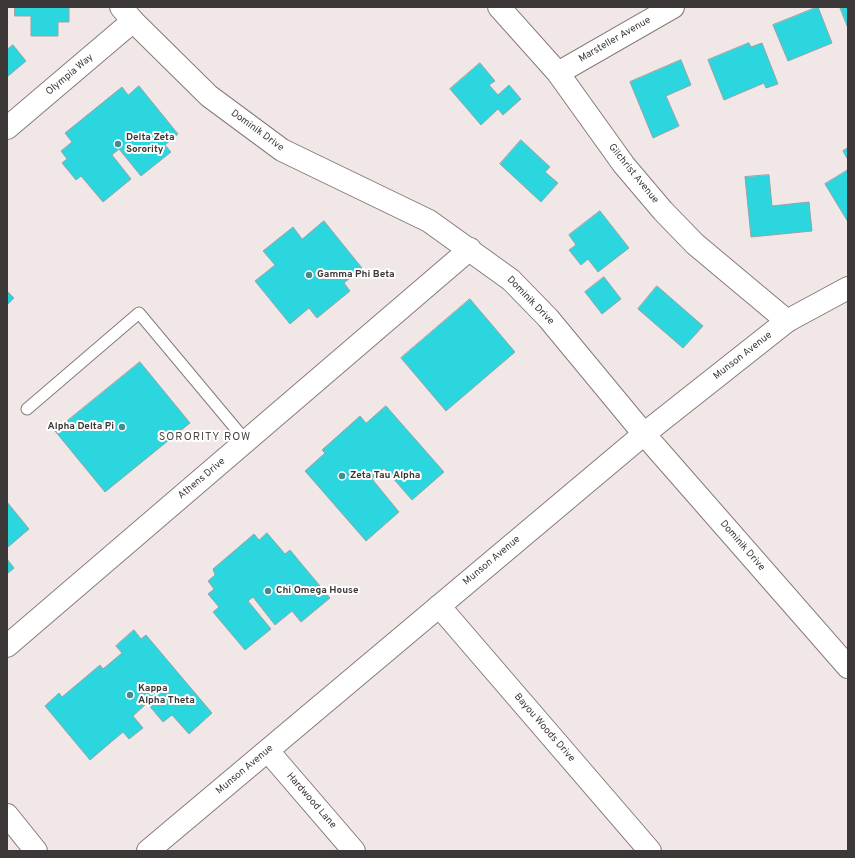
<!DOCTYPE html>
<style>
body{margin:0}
#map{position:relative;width:855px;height:858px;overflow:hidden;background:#f2e7e7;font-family:Overpass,sans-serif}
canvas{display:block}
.frame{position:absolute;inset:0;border:8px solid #3d3838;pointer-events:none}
</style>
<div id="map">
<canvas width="855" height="858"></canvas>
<div class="frame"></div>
</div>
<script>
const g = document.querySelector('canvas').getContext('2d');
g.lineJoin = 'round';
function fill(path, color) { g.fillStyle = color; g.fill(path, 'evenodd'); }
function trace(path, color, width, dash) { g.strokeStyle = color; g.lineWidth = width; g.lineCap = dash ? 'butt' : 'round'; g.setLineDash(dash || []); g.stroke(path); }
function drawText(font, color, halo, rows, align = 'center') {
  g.font = font + ' Overpass,sans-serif'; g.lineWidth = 4; g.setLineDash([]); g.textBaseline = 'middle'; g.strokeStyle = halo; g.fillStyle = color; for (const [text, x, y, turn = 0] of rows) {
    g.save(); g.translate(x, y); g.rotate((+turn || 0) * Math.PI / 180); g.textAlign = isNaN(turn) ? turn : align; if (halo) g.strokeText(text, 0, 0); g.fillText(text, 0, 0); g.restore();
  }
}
const building = new Path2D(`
 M15,7H69V22H58V36H31V16H15Z
 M818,7L832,43L788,61L773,25Z
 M840,7H848V28Z
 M749,43L751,47L762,43L778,84L766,88L764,83L724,100L708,60Z
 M13,45L26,61L7,77V50Z
 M681,60L691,85L666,96L679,126L653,138L630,82Z
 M480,63L495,81L489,85L498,95L509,85L521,99L503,115L498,109L481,125L450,89Z
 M139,86L178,134L165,145L171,152L141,176L119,149L112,155L131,179L103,202L81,176L76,180L62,163L67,159L61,151L72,142L65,133L122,87L128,95Z
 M521,140L550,167L545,172L558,183L541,202L500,164Z
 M848,148V160L843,151Z
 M848,170V222L825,184Z
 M769,175L772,206L809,202L812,231L751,237L745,177Z
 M600,211L629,248L598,272L588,259L581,265L569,250L576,245L569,235Z
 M324,221L362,268L344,283L350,291L317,318L309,308L290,324L255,281L275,265L263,251L293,227L302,239Z
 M604,277L621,299L602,314L585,292Z
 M657,286L703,326L683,348L638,309Z
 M7,291L14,298L7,305Z
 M470,299L515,352L446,411L401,358Z
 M140,362L190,423L105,492L55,431Z
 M386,406L444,472L412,500L384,468L372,479L399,512L366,541L305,471L325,453L322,450L360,416L366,423Z
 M7,502L29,529L7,548Z
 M267,533L285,554L290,550L330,598L301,622L292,611L275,625L253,597L248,601L271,629L245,650L213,612L219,607L208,594L214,589L208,581L215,575L213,569L254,534L259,540Z
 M7,559L14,568L7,574Z
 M134,630L141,639L146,635L212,713L189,734L172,715L163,722L147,703L133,716L143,728L129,739L123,732L90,760L45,706L59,693L62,697L100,665L103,669L122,653L116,646Z`);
const service = new Path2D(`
 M27,409L139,313L246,441`);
const minor = new Path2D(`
 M499,7L558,73L624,165L663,211L695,244L787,321
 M558,73L673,7
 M7,128L133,21
 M439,606L650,851
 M7,646L470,249
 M268,751L354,851
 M7,815L36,851`);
const tertiary = new Path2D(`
 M121,7L133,21L209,96L282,150L429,221L511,280L548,318L644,434L848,667
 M148,851L644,434L787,321L848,288`);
const markers = [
 [118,144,4,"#438b8e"],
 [309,275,4,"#438b8e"],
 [122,427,4,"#438b8e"],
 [342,476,4,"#438b8e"],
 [268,591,4,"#438b8e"],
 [130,695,4,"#438b8e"]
];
const streetNames = [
 ["Marsteller Avenue",615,40,-30],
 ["Olympia Way",70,75,-40],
 ["Dominik Drive",257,131,36],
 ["Gilchrist Avenue",633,174,51],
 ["Dominik Drive",530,301,46],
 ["Munson Avenue",743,356,-38],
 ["Athens Drive",202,479,-40],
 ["Dominik Drive",742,546,49],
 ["Munson Avenue",492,561,-40],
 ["Bayou Woods Drive",544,728,49],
 ["Munson Avenue",245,770,-40],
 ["Hardwood Lane",311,801,49]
];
const poiNames = [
 ["Delta Zeta",126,138],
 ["Sorority",126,150],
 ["Gamma Phi Beta",317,275],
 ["Alpha Delta Pi",114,427,"right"],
 ["Zeta Tau Alpha",350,476],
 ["Chi Omega House",276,591],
 ["Kappa",138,689],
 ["Alpha Theta",138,701]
];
const neighbourhoodNames = [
 ["SORORITY ROW",205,438]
];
fill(building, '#2bd6de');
trace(building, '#98a3a3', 1);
trace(service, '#867b7c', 13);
trace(minor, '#867b7c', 24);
trace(tertiary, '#867b7c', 24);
trace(service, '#fff', 11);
trace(minor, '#fff', 22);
trace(tertiary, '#fff', 22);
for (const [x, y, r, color] of markers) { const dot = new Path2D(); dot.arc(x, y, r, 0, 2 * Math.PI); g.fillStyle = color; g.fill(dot); trace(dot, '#fff', 1.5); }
drawText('10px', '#3d3838', '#fff', streetNames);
drawText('bold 10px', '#3d3838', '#fff', poiNames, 'left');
g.letterSpacing = '1px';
drawText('11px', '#4d4444', '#fff', neighbourhoodNames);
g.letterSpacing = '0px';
</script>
